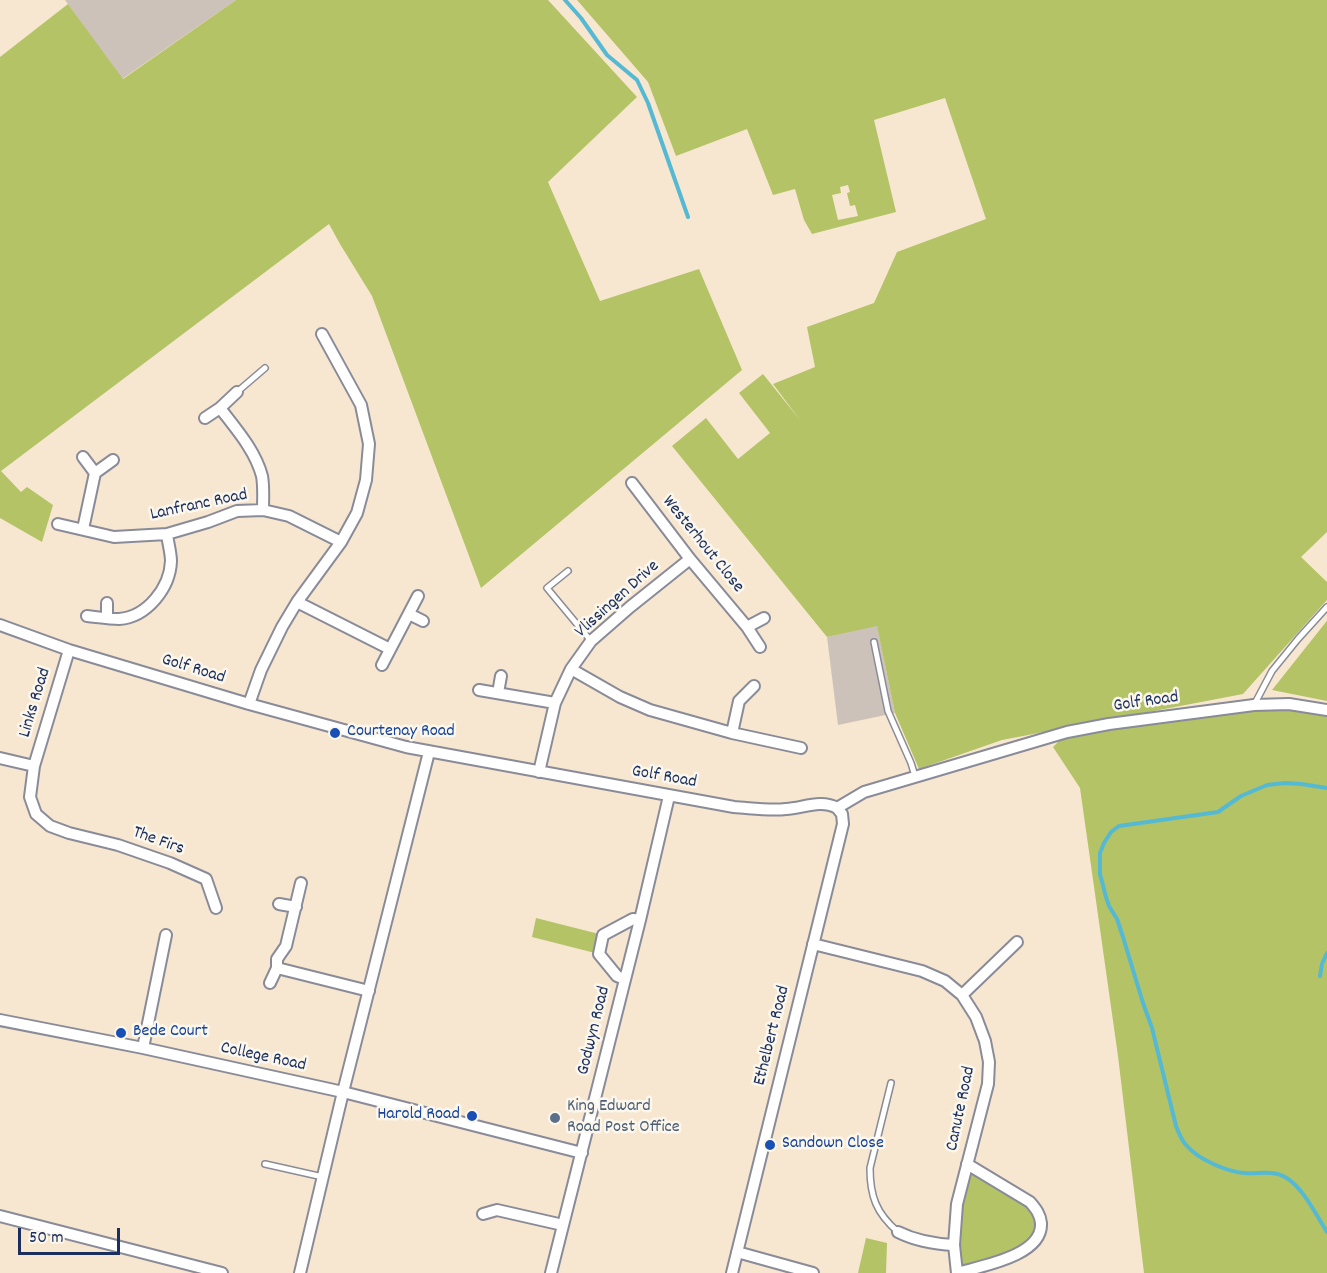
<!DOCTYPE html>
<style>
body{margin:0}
#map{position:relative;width:1327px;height:1273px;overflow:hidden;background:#f7e7d1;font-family:Dekko,sans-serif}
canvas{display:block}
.scale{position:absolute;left:18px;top:1228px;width:102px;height:27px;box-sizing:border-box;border:3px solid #1b2f5e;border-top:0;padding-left:8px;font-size:18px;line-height:21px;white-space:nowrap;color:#1b2f5e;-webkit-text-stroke:4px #fbf7ec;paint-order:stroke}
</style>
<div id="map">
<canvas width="1327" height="1273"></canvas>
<div class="scale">50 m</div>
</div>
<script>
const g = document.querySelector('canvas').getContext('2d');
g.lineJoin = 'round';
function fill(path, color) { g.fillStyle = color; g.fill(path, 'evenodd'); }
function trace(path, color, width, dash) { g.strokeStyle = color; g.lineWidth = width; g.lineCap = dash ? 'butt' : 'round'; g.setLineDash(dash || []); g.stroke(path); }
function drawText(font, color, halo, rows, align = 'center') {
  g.font = font + ' Dekko,sans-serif'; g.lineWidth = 5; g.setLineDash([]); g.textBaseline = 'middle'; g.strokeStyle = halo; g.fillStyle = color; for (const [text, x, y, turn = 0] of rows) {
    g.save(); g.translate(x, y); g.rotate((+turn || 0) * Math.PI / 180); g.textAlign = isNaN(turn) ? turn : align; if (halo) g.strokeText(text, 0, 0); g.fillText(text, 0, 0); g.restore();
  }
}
const industrial = new Path2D(`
 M65,0H236L122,79Z
 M877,625L895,713L838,725L827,637Z`);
const green = new Path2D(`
 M236,0H548L637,97L548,182L600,301L699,269L742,370L481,588L372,296L340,244L329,224L1,471L21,492L27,487L53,505L42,542L0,518V57L68,4L123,79Z
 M577,0H1327V532L1301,557L1327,582V600L1243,694L1002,740L919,769L895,713L877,626L827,637L672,446L706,418L738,459L770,433L739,393L763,374L800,420L773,384L815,367L807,327L874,303L897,252L986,219L945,98L874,120L896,212L812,234L804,220L795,189L773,195L747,129L676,156L648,82ZM848,185L850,192L847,193L850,206L855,205L858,216L838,220L832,195L841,193L840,187Z
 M1327,621V701L1272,690L1326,622Z
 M1268,707L1291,708L1327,713V1273H1144L1118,1056L1080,788L1053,747L1059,741L1078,734L1137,725Z
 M536,918L603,935L599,954L532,937Z
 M967,1164L1037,1210L1034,1243L957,1273L954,1245Z
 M866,1238L887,1243L886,1273H858Z`);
const stream = new Path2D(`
 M565,0L581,18L607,55L637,80L648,103L688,217
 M1327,788L1301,784L1285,783L1267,785L1241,796L1218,812L1119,826L1111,832L1104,843L1100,853V874L1106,897L1109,906L1117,919L1123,937L1143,1003L1152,1028L1176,1126C1179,1133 1181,1140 1187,1146C1198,1159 1227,1172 1244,1173C1258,1174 1273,1170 1285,1177C1303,1187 1316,1215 1327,1232
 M1320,976L1322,964L1327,953`);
const service = new Path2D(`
 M237,392L265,368
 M568,571L547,588L591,641
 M874,642L888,711L911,763L915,776
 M1254,705L1272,671L1298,639L1327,607
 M891,1083L870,1168C870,1196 876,1213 898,1232
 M265,1164L323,1177`);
const minor = new Path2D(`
 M220,408C236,429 255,450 262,476C264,487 263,499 263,510
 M205,418L220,408L237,392
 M95,473L113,460
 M632,483L690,559L747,627L760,647
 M58,524L114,537L167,534L208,522L237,511L263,510L289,516L341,542
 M83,529L95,473L83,457
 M297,602L390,649
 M409,614L423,621
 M87,616C97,617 109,619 119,619C147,617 170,588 171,561C171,553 168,543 167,534
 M107,618V603
 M0,625L69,650L249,704L406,747L734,807C751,808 769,811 786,809C803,808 821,799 837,808
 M747,627L764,618
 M69,650L34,766L30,797L36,814L50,826L69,833L118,845L170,863L206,879L216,908
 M382,665L418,596
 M571,669L620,697L650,710L732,733L801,748
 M479,690L555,703
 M498,693L501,676
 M249,704L261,670L282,627L297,602L341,542L357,513L366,480L369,444L361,405L322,334
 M732,733L739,701L754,686
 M0,758L34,766
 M539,772L555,703L571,669L591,641L630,607L690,559
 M837,808L864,792L1067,732L1109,724L1254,705L1289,704L1327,710
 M301,883L286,946L277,959V968L369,991
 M279,904L296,907
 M813,944L922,971L945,981L962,995L976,1017L985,1041L989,1062L988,1084L957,1204L954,1245L957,1273
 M624,979L617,976L599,954L603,935L633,919L640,920
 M270,983L277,968
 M962,995L1017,942
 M0,1020L143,1048L343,1092L582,1153
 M143,1048L166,935
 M483,1214L497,1210L563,1225
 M0,1216L222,1273
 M898,1232C916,1241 934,1244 954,1245
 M737,1252L813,1273
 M300,1273L343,1092L429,752
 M551,1273L640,920L669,796
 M732,1273L843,824L842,814L837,808
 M957,1273C981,1266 1043,1256 1041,1223C1040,1214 1036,1209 1030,1202L967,1164`);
const markers = [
 [335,733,6,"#1a4fb4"],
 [121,1033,6,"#1a4fb4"],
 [472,1116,6,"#1a4fb4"],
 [555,1118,6,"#5c6f8a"],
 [770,1145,6,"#1a4fb4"]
];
const streetNames = [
 ["Lanfranc Road",199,506,-12],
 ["Westerhout Close",702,545,51],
 ["Vlissingen Drive",618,600,-42],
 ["Golf Road",193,670,17],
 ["Links Road",36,703,-73],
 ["Golf Road",1146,703,-8],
 ["Golf Road",664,778,10],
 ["The Firs",158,842,20],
 ["Godwyn Road",595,1031,-76],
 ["Ethelbert Road",773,1036,-76],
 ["College Road",263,1058,12],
 ["Canute Road",962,1109,-78]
];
const transitNames = [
 ["Courtenay Road",347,733],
 ["Bede Court",133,1033],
 ["Harold Road",460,1116,"right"],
 ["Sandown Close",782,1145]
];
const serviceNames = [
 ["King Edward",567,1108],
 ["Road Post Office",567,1129]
];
fill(industrial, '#ccc2b9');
fill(green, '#b3c365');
trace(stream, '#55b9d3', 4);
trace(service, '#898b98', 8);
trace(minor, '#898b98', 14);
trace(service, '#fff', 5);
trace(minor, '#fff', 10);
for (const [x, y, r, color] of markers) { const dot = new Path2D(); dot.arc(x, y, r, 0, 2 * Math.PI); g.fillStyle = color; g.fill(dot); trace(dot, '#fbf7ec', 2); }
drawText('18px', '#1b2f5e', '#fbf7ec', streetNames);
drawText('18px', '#164399', '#fbf7ec', transitNames, 'left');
drawText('18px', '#4e5e75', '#fbf7ec', serviceNames, 'left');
</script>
